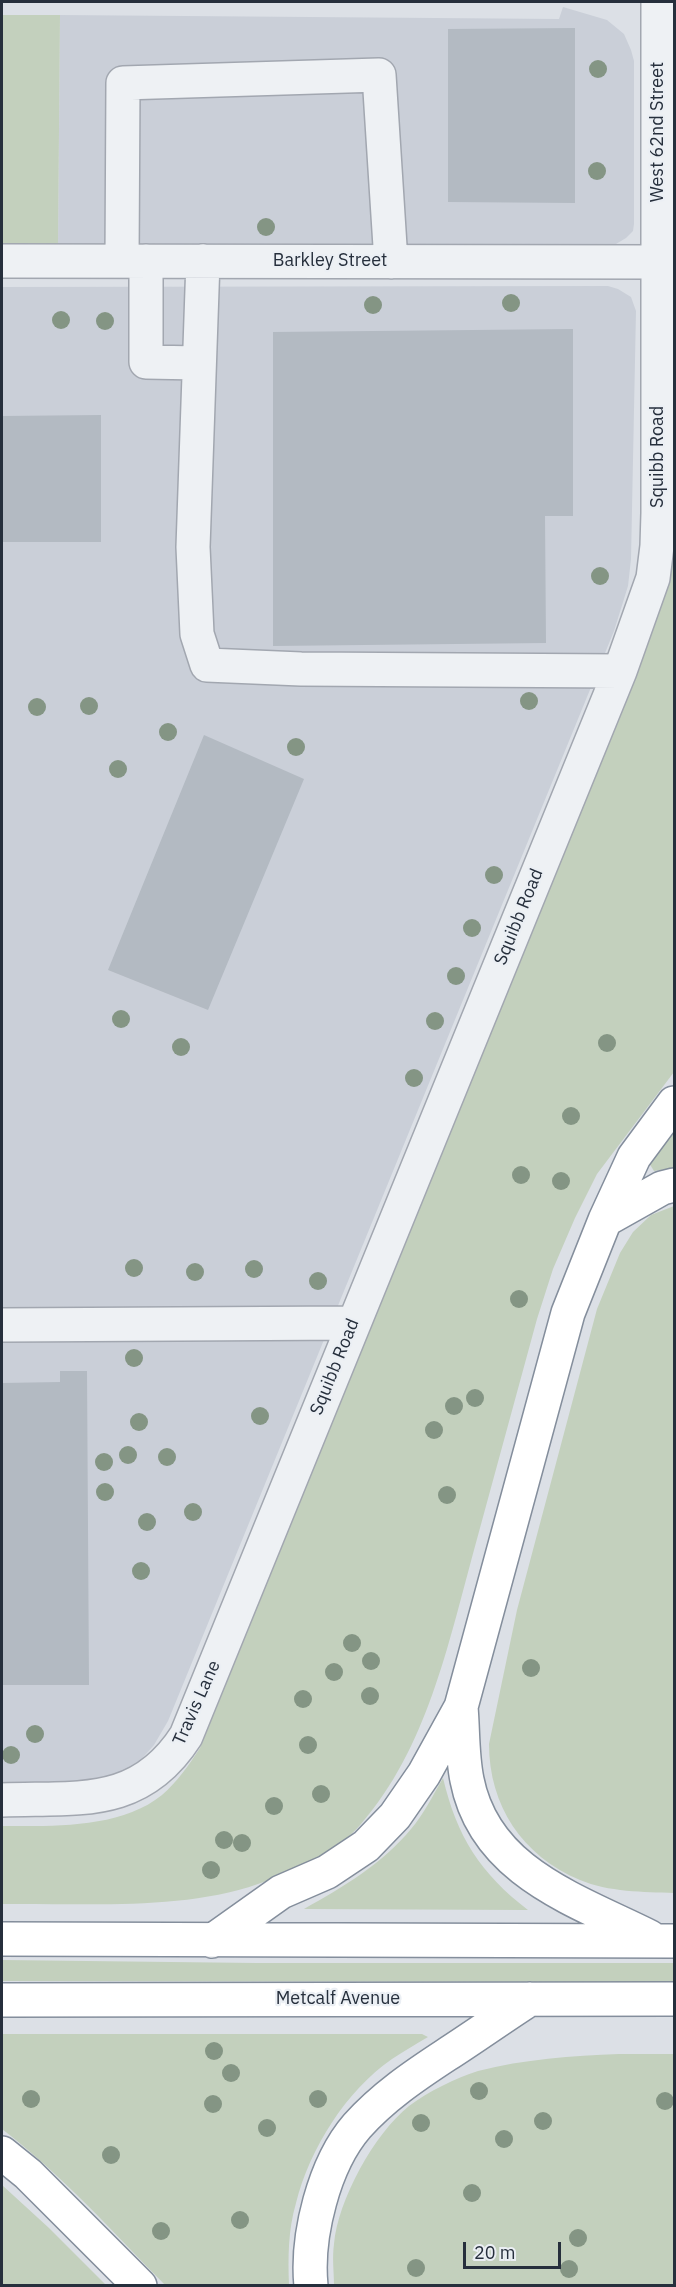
<!DOCTYPE html>
<style>
body{margin:0}
#map{position:relative;width:676px;height:2287px;overflow:hidden;background:#dce0e6;font-family:"IBM Plex Sans",sans-serif}
canvas{display:block}
.frame{position:absolute;inset:0;border:3px solid #262f3c;pointer-events:none}
.scale{position:absolute;left:463px;top:2242px;width:98px;height:27px;box-sizing:border-box;border:3px solid #262f3c;border-top:0;padding-left:8px;font-size:18px;line-height:21px;white-space:nowrap;color:#262f3c;-webkit-text-stroke:4px #ebeff4;paint-order:stroke}
</style>
<div id="map">
<canvas width="676" height="2287"></canvas>
<div class="frame"></div>
<div class="scale">20 m</div>
</div>
<script>
const g = document.querySelector('canvas').getContext('2d');
g.lineJoin = 'round';
function fill(path, color) { g.fillStyle = color; g.fill(path, 'evenodd'); }
function trace(path, color, width, dash) { g.strokeStyle = color; g.lineWidth = width; g.lineCap = dash ? 'butt' : 'round'; g.setLineDash(dash || []); g.stroke(path); }
function drawText(font, color, halo, rows, align = 'center') {
  g.font = font + ' "IBM Plex Sans",sans-serif'; g.lineWidth = 4.5; g.setLineDash([]); g.textBaseline = 'middle'; g.strokeStyle = halo; g.fillStyle = color; for (const [text, x, y, turn = 0] of rows) {
    g.save(); g.translate(x, y); g.rotate((+turn || 0) * Math.PI / 180); g.textAlign = isNaN(turn) ? turn : align; if (halo) g.strokeText(text, 0, 0); g.fillText(text, 0, 0); g.restore();
  }
}
const built = new Path2D(`
 M563,7L607,20L624,34L631,50L634,61V224L633,231L626,238L616,244L606,247L58,246L60,15L559,19Z
 M608,286L618,289L631,297L636,311L631,559L628,586L614,631L168,1721L154,1745L138,1763L121,1774L93,1782L2,1785V287Z`);
const green = new Path2D(`
 M2,15H60L58,246L2,247Z
 M674,511V1072L597,1174L575,1218L553,1269L537,1319C516,1396 495,1473 474,1550C448,1645 427,1748 361,1824C337,1852 292,1872 258,1884C181,1911 82,1903 2,1904V1826C52,1826 120,1829 162,1795C177,1782 189,1765 200,1748L636,674L658,615L669,571Z
 M674,1132V1168L654,1171L649,1163Z
 M674,1206V1893C644,1892 608,1892 580,1880C522,1856 489,1805 489,1744L517,1610L597,1309L620,1253L633,1232L651,1215Z
 M443,1778C457,1837 480,1873 528,1910L304,1909C343,1887 382,1864 411,1829C424,1814 433,1795 443,1778Z
 M2,1960L256,1963H674V1982L2,1981Z
 M2,2034H422L428,2037C416,2044 404,2051 392,2059C346,2091 310,2148 296,2203C288,2230 288,2258 289,2285L166,2286C113,2232 62,2175 2,2129Z
 M619,2054H674V2285H334C334,2272 332,2258 334,2244C338,2200 374,2134 409,2106C428,2092 455,2078 478,2071C524,2059 572,2056 619,2054Z
 M2,2185L49,2228L106,2285H2Z`);
const building = new Path2D(`
 M575,28V203L448,202V29Z
 M573,329V516H545L546,643L273,646V332Z
 M101,415V542H2V416Z
 M204,735L304,779L208,1010L108,970Z
 M60,1371H87L89,1685H2V1383L60,1382Z`);
const minor = new Path2D(`
 M2,261L658,262
 M122,261L123,83L379,75L391,262
 M146,261V362L199,363
 M203,261L193,547L197,634L207,665L301,669L620,671
 M2,1325L353,1323
 M2,1800C78,1797 139,1809 186,1736L620,671L653,578L657,546L658,513V2`);
const highway = new Path2D(`
 M605,1220L662,1188L674,1185
 M461,1707C463,1730 462,1756 467,1780C485,1872 576,1900 650,1937
 M2,1939L674,1941
 M212,1941L281,1892L327,1872L366,1846L395,1816L424,1774L461,1707L568,1313L605,1220L634,1157L674,1103
 M2,2000L674,1999
 M2,2153L28,2174L140,2286
 M311,2286C306,2236 324,2164 357,2126C383,2097 414,2076 446,2055C474,2037 502,2017 530,1999`);
const trees = [
 [598,69],
 [597,171],
 [266,227],
 [511,303],
 [373,305],
 [61,320],
 [105,321],
 [600,576],
 [529,701],
 [89,706],
 [37,707],
 [168,732],
 [296,747],
 [118,769],
 [494,875],
 [472,928],
 [456,976],
 [121,1019],
 [435,1021],
 [607,1043],
 [181,1047],
 [414,1078],
 [571,1116],
 [521,1175],
 [561,1181],
 [134,1268],
 [254,1269],
 [195,1272],
 [318,1281],
 [519,1299],
 [134,1358],
 [475,1398],
 [454,1406],
 [260,1416],
 [139,1422],
 [434,1430],
 [128,1455],
 [167,1457],
 [104,1462],
 [105,1492],
 [447,1495],
 [193,1512],
 [147,1522],
 [141,1571],
 [352,1643],
 [371,1661],
 [531,1668],
 [334,1672],
 [370,1696],
 [303,1699],
 [35,1734],
 [308,1745],
 [11,1755],
 [321,1794],
 [274,1806],
 [224,1840],
 [242,1843],
 [211,1870],
 [214,2051],
 [231,2073],
 [479,2091],
 [31,2099],
 [318,2099],
 [665,2101],
 [213,2104],
 [543,2121],
 [421,2123],
 [267,2128],
 [504,2139],
 [111,2155],
 [472,2193],
 [240,2220],
 [161,2231],
 [578,2238],
 [416,2268],
 [569,2269]
];
const streetNames = [
 ["West 62nd Street",658,132,-90],
 ["Barkley Street",330,261],
 ["Squibb Road",658,457,-90],
 ["Squibb Road",519,917,-68],
 ["Squibb Road",335,1367,-68],
 ["Travis Lane",197,1703,-66],
 ["Metcalf Avenue",338,1999]
];
fill(built, '#cacfd8');
fill(green, '#c3d0bd');
fill(building, '#b3bac2');
trace(minor, '#a2a7b0', 36);
trace(highway, '#848e9c', 36);
trace(minor, '#eef1f4', 33);
trace(highway, '#fff', 33);
g.fillStyle = '#849584';
for (const [x, y] of trees) { g.beginPath(); g.arc(x, y, 9, 0, 2 * Math.PI); g.fill(); }
drawText('18px', '#262f3c', '#ebeff4', streetNames);
</script>
